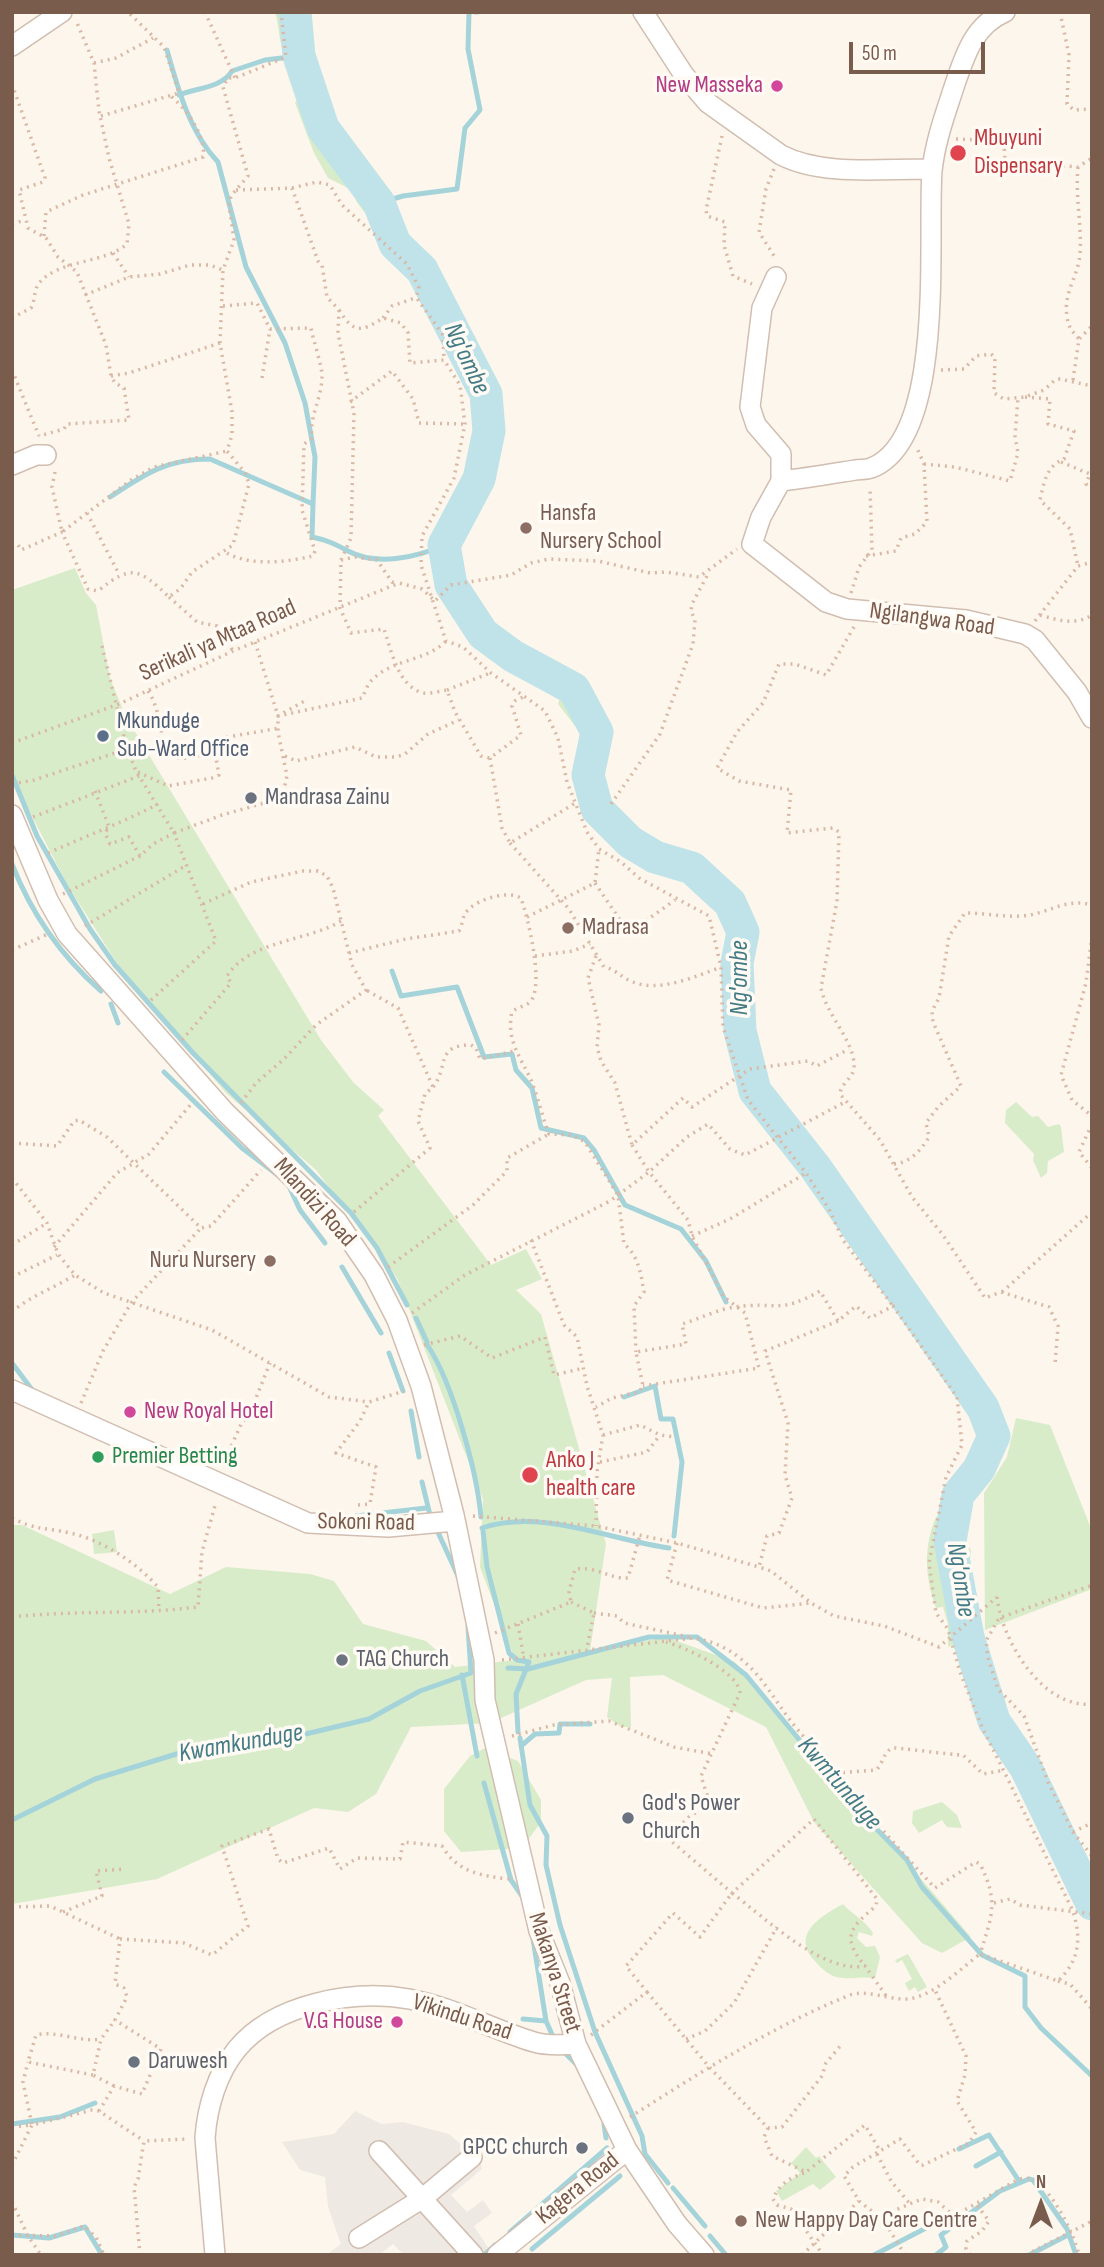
<!DOCTYPE html>
<style>
body{margin:0}
#map{position:relative;width:1104px;height:2267px;overflow:hidden;background:#fdf6ec;font-family:"Sofia Sans Condensed",sans-serif}
canvas{display:block}
.frame{position:absolute;inset:0;border:14px solid #7a5c4d;pointer-events:none}
.north{position:absolute;left:1006px;top:2169px;width:70px;height:70px;-webkit-text-stroke:5px #fffaf3;paint-order:stroke;rotate:0deg;font-size:19px;font-weight:700;line-height:28px;text-align:center;color:#7a5c4d}
.north::after{content:'';display:block;margin:auto;width:24px;height:32px;background:#7a5c4d;clip-path:polygon(50% 0,100% 100%,50% 72%,0 100%)}
.scale{position:absolute;left:849px;top:42px;width:136px;height:32px;box-sizing:border-box;border:4px solid #7a5c4d;border-top:0;padding-left:9px;font-size:21px;line-height:24px;white-space:nowrap;color:#7a5c4d;-webkit-text-stroke:5px #fffaf3;paint-order:stroke}
</style>
<div id="map">
<canvas width="1104" height="2267"></canvas>
<div class="frame"></div>
<div class="north">N</div>
<div class="scale">50 m</div>
</div>
<script>
const g = document.querySelector('canvas').getContext('2d');
g.lineJoin = 'round';
function fill(path, color) { g.fillStyle = color; g.fill(path, 'evenodd'); }
function trace(path, color, width, dash) { g.strokeStyle = color; g.lineWidth = width; g.lineCap = dash ? 'butt' : 'round'; g.setLineDash(dash || []); g.stroke(path); }
function drawText(font, color, halo, rows, align = 'center') {
  g.font = font + ' "Sofia Sans Condensed",sans-serif'; g.lineWidth = 7; g.setLineDash([]); g.textBaseline = 'middle'; g.strokeStyle = halo; g.fillStyle = color; for (const [text, x, y, turn = 0] of rows) {
    g.save(); g.translate(x, y); g.rotate((+turn || 0) * Math.PI / 180); g.textAlign = isNaN(turn) ? turn : align; if (halo) g.strokeText(text, 0, 0); g.fillText(text, 0, 0); g.restore();
  }
}
const industrial = new Path2D(`
 M355,2111L382,2124L403,2122L449,2134L479,2160L482,2169L451,2195L467,2212L483,2200L492,2213L474,2226L491,2252L486,2255H404L393,2244L379,2255H326L341,2244L328,2207L325,2177L300,2170L282,2142L334,2134Z`);
const green = new Path2D(`
 M275,12H292V39L299,52L286,57C278,42 280,29 275,12Z
 M300,66L309,71L330,128L368,183H375C374,197 381,205 365,213L356,201V192L328,178L314,153L295,103L301,93L294,85L292,74Z
 M75,568L86,593L96,605L110,678L126,717L321,1040L353,1082L384,1110L378,1116L491,1265L526,1249L542,1279L516,1290L541,1314L606,1544L590,1651L666,1637L735,1662L971,1937L942,1953L922,1943L814,1822L766,1727L663,1675L630,1677L631,1727H621L607,1717L612,1678L586,1680L490,1723L411,1727L376,1794L348,1812L314,1808L157,1879L12,1904V1525H22L170,1594L226,1567L310,1574L334,1581L363,1624L426,1641L455,1667L515,1660L480,1567L483,1499L397,1278L316,1170L226,1093L118,965L67,884L24,801L12,768V590Z
 M565,695L578,705L573,715L580,718L579,726H575L558,704L560,697Z
 M1016,1102L1032,1117L1038,1116L1048,1127L1059,1124L1061,1127L1064,1152L1048,1161L1047,1173L1041,1178L1033,1160L1034,1154L1005,1123L1006,1110Z
 M1016,1418L1050,1425L1092,1531V1589L985,1630L984,1493L1007,1457Z
 M936,1517H956L971,1551L968,1576H960L975,1635L948,1647V1624L943,1607L936,1608C925,1578 923,1547 936,1517Z
 M114,1530L117,1552L94,1554L92,1534Z
 M485,1748L518,1761L541,1800V1822L522,1848L461,1852L444,1831V1789L470,1756Z
 M942,1802L957,1815L962,1828L947,1827L942,1820L919,1833L912,1823L913,1811Z
 M843,1904C854,1916 865,1920 873,1933L872,1936L859,1932L857,1938L866,1947L875,1946L880,1957L875,1978C863,1976 846,1980 836,1977C827,1974 820,1967 814,1960C791,1934 821,1916 843,1904Z
 M908,1954L927,1987L918,1992L915,1987L909,1991L905,1983L912,1979L902,1960L897,1963L895,1960Z
 M806,2147L816,2158L819,2156L836,2177L820,2190L813,2184L782,2201L776,2191L800,2173L791,2163Z`);
const stream = new Path2D(`
 M475,12H478
 M167,50C178,89 190,133 218,162L246,267L285,343L305,403L315,457L313,504
 M179,95C195,88 222,88 232,71L265,60L299,56
 M379,203L403,196L457,189L465,128L480,110L468,49L469,12
 M110,497C145,474 166,459 210,459L313,504L312,537C327,540 335,544 348,551C376,566 416,558 444,545
 M12,775L37,836L90,929L115,965L193,1053L351,1213L377,1248L407,1305
 M12,864C31,913 61,956 101,991
 M392,971L401,996L457,987L484,1057L512,1054L516,1070L532,1088L541,1128L584,1138L594,1150L625,1205L681,1229L706,1261L726,1302
 M111,1004L118,1023
 M164,1072L242,1148L275,1173
 M288,1184L300,1210L325,1243
 M342,1267L381,1333
 M416,1318L427,1342
 M428,1346C453,1384 477,1472 481,1517
 M389,1353L403,1391
 M12,1363L33,1391
 M624,1397L655,1386L661,1419H673L682,1462L674,1536
 M411,1411L419,1457
 M422,1482L431,1519
 M356,1516L426,1508
 M436,1528L458,1576
 M482,1528C542,1508 609,1540 669,1548
 M483,1531L487,1567L509,1653L517,1660L529,1662L516,1694L518,1732
 M508,1668L528,1669L649,1637H697L746,1675L853,1805L907,1860L922,1887L982,1955L1025,1976V2007L1041,2028L1092,2076
 M462,1675L477,1756
 M520,1738L530,1805L547,1836L546,1865L560,1925L595,2032L642,2136L645,2154L668,2183
 M521,1746L535,1734L559,1733L560,1724H590
 M484,1783L511,1880L522,1896
 M12,1820L95,1779L183,1752L259,1745L369,1719L420,1691L471,1673L468,1626
 M533,1939L546,2021L555,2041
 M523,2019L546,2021
 M561,2049L579,2067
 M12,2124L60,2117L95,2103
 M604,2124L606,2138
 M959,2149L989,2135L1019,2181
 M976,2166L1001,2152
 M673,2188L705,2226
 M510,2232L607,2148
 M12,2235L49,2238L85,2227L102,2255
 M710,2236L726,2255
 M532,2249L620,2176
 M484,2255L495,2245
 M874,2255L951,2215L957,2222
 M936,2255L946,2247L941,2235L1000,2191L1029,2179L1033,2180L1067,2229L1076,2255
 M1029,2255L1068,2235`);
const river = new Path2D(`
 M295,12L299,56L323,128L379,203L395,244L422,270L486,394L489,431L479,479L444,545L451,585L483,634L513,656L574,689L597,732L588,775L597,809L630,842L655,857L692,868L730,903L743,932L737,963L740,1031L755,1091L815,1167L983,1408L994,1436L979,1469L958,1495L950,1541L968,1637L994,1721L1026,1768L1092,1904`);
const path = new Path2D(`
 M205,12L235,78
 M1060,12L1069,55L1067,104L1074,110L1092,109
 M94,63L116,58L153,38
 M12,84L45,178L43,182L19,190L28,228L46,238L58,257L77,272L106,345L111,376L115,383L124,388L129,420L67,424L64,429L39,436
 M101,116L179,93L164,47L128,12
 M722,136L706,210L707,216L725,222L724,245L733,276L752,284
 M956,139L1004,141L1005,161L1078,167L1092,158
 M1078,167C1075,197 1082,225 1080,254C1078,277 1063,293 1067,316C1068,327 1072,331 1079,339
 M774,169L766,189L759,232L776,259
 M292,188L317,182L330,185L342,205L407,264L419,288L416,297L443,335L444,360
 M236,190L292,188L318,261L322,265L327,297L339,310L338,333L354,413L351,538L341,560L340,608L351,633L384,629C391,649 398,688 424,693C431,694 440,691 447,690L455,712L481,756L490,758L521,735L512,706L515,701L525,696
 M12,224L25,220
 M44,236L46,212L83,195L203,157C207,136 184,105 168,94
 M113,253L129,277
 M85,295L129,277L160,274L190,265H210L223,270
 M223,306L257,303L270,329L311,328C313,340 323,368 322,378C321,401 309,416 312,438L304,444L302,510L315,551L313,556C286,562 250,567 225,552
 M339,310C354,334 361,332 383,318L401,323L408,333L410,363L444,360L460,385L465,424L454,478L422,536L421,565L446,641L463,647L491,673L545,711L558,738L567,782L587,832L599,849L621,862L639,878L709,916L721,967L723,1027L748,1100L806,1173L829,1209L843,1240L893,1306
 M12,318L31,308C36,299 33,290 40,282C61,259 104,264 127,244L129,224L109,158L99,111L94,63L77,23
 M383,318L392,306L415,298
 M12,370L39,436
 M941,370L964,369L976,356L991,354L995,357L994,393L1004,399L1025,397L1044,390L1055,380L1060,379L1092,386
 M111,376L129,373L220,343
 M262,378L270,329
 M1073,380L1079,339L1092,326
 M1025,397L1050,399L1048,424L1074,431L1064,459C1046,466 1044,483 1040,500L1070,529L1078,566
 M350,402L392,371L413,399L419,423L465,424
 M1061,462L1090,474L1086,484L1092,488
 M924,464L955,467L1010,481L1018,453L1015,436L1018,398
 M55,472L52,487L62,532L131,480L154,467L227,451
 M87,513L119,574
 M12,548L18,545L21,550L62,532L88,589L98,591C131,564 139,568 169,597L181,588L192,572L233,545L249,484L246,474L227,451L232,435V412L220,343L223,270L234,240L229,205L231,196L248,176L223,87L228,78H235L286,57L281,12
 M866,556L896,551L901,538L915,534L927,522L924,464L917,448
 M341,560L355,557L377,560L392,582L396,583
 M851,593L859,567L872,550L870,488
 M169,597L197,622L217,626L233,651
 M1040,615C1058,620 1075,626 1092,615
 M1035,621L1078,566L1092,562
 M854,627L826,675L795,664H779L763,703L737,732L717,768L739,781L791,790L787,833L833,828L839,832L837,901L821,988C826,1014 854,1041 854,1065C855,1078 841,1082 840,1094L880,1140L912,1197L943,1235L985,1298L1001,1292L1049,1307L1058,1326L1055,1365
 M255,642L278,716L362,698C365,692 368,683 373,679C393,659 427,661 446,641
 M102,646L127,749L136,771L174,833L222,815L282,798L287,776L278,732V716L308,699
 M447,690L490,673
 M148,691C161,710 159,734 168,755L181,759L198,756L197,745L204,741L280,728
 M12,743L119,704L233,651L399,583L422,589L435,601L451,585L511,575L531,563L549,559L598,561L650,573L666,572L699,577L737,549
 M285,756L296,761L355,747L376,757H396L405,754L428,734L459,720
 M490,758L502,828L510,843L577,802
 M138,772L168,786L212,778L219,775L213,741
 M12,784L34,780L127,749
 M95,791L109,827L105,833L110,844L129,837L140,856
 M611,804L660,734L693,644L695,620L691,611L692,604L708,574
 M33,817L139,776
 M510,843L569,909L604,967C617,970 622,978 633,982C659,993 697,976 721,967
 M48,853C86,836 122,823 158,804
 M595,883L626,929L640,925L675,900
 M63,894L140,856L153,844L174,833L216,941L150,1001
 M203,904L251,882L303,871H318L327,876L333,888L352,965L366,990L316,1025L284,1059L256,1083L240,1104
 M527,917L595,883L599,849
 M85,926L185,866
 M1092,936L1086,983L1061,1075L1072,1100L1092,1116
 M12,950L48,934
 M349,953L406,939L459,931C463,924 462,916 468,910C478,899 508,890 521,898C528,918 544,983 531,1001C526,1007 518,1006 512,1012C506,1040 520,1056 531,1080C538,1097 542,1116 549,1134L572,1135L585,1142L618,1195L624,1244C639,1256 641,1275 644,1292L634,1306L636,1352
 M535,956L573,951L590,944
 M596,956L588,978L599,1025L597,1047L601,1061L615,1083L632,1145L683,1098L692,1107L750,1069L808,1061L817,1066L849,1049
 M182,1040L231,983L227,976C250,940 306,942 341,921
 M433,1087C449,1067 435,1045 471,1045L476,1048L480,1059L515,1051
 M1092,1124L1079,1152L1092,1168
 M12,1143L57,1146L74,1121L79,1120L107,1137L201,1228L211,1226L261,1170
 M632,1145L649,1172L687,1137L708,1124L730,1149L745,1155L847,1101
 M894,1164C910,1163 921,1150 929,1137L926,1123L938,1107L961,1086L933,1022L932,1011L939,998L949,936L965,913C984,913 1003,917 1021,916C1047,915 1065,897 1092,905
 M12,1178L47,1223L58,1254L75,1275L104,1293L212,1330L329,1397L369,1402L404,1391
 M354,1212L430,1148L418,1121L425,1094L433,1087L398,1008L366,990
 M692,1236L730,1219L806,1173
 M531,1240L564,1325L577,1337L587,1386L603,1435L597,1471L596,1526
 M12,1245L47,1223
 M54,1247L117,1173L149,1154L192,1103
 M388,1267L473,1205L507,1171V1158L549,1134
 M12,1277L57,1255
 M1002,1292L1092,1212
 M12,1312C30,1296 54,1288 75,1275
 M412,1313L465,1275L610,1201L649,1172L688,1220L692,1236L724,1297L745,1313L759,1368L643,1386
 M838,1321L765,1351L788,1423L785,1475L792,1498L779,1533L767,1536L759,1567L771,1571L811,1603L834,1616L884,1626L939,1647L997,1597
 M424,1345L460,1336L492,1358L545,1337L554,1375L584,1368
 M81,1403L103,1351L131,1303L201,1228
 M603,1435L640,1425L660,1435L674,1437
 M600,1462L647,1452L660,1435
 M223,1465L242,1422L248,1418L270,1363
 M358,1505L370,1504L376,1467L336,1453L360,1421L369,1402
 M473,1516L596,1526L677,1543L759,1567
 M12,1518C38,1531 44,1527 70,1533C101,1539 138,1564 158,1587L159,1611
 M677,1543L667,1580L763,1608L811,1603
 M1090,1586L999,1618L986,1641L988,1658L998,1689L1024,1716L1048,1782L1073,1832L1092,1856
 M997,1597C1001,1639 1042,1709 1092,1704
 M571,1602L594,1613L587,1648
 M594,1613L617,1616L624,1623L689,1637
 M12,1617C74,1610 136,1615 198,1607L202,1552L216,1502
 M518,1624L524,1659
 M495,1633L571,1602L569,1592L575,1569C597,1566 609,1579 628,1578L640,1535
 M666,1642C685,1647 739,1672 740,1693L701,1776L710,1804L690,1816L671,1834L670,1840L732,1893L814,1819L877,1899L876,1906C851,1927 840,1936 865,1966
 M502,1660L693,1638C712,1641 726,1647 741,1659C765,1678 778,1707 798,1730C843,1784 887,1837 935,1888L976,1862L980,1864C999,1902 992,1916 980,1954L1058,1981C1080,1960 1082,1937 1072,1909L982,1727L960,1672L948,1629L936,1613L929,1563L946,1477L962,1445L957,1397L893,1306L870,1318L856,1306L838,1321L820,1291C778,1315 776,1301 735,1307C718,1309 699,1319 682,1324L686,1344L636,1352L643,1386L639,1392L612,1398L596,1407
 M512,1736L554,1725L609,1721L674,1747L713,1754
 M836,1773L876,1770C883,1764 883,1753 892,1748C895,1747 952,1755 963,1755L983,1774L1005,1770
 M1073,1832L1092,1823
 M994,1903L1010,1899L1020,1905L1092,1914
 M12,1907L50,1906L120,1939
 M63,1912L102,1896L96,1871L125,1869
 M1058,1981L1070,1984L1092,2009
 M647,1992L710,2068L768,2128L782,2127L822,2076L826,2063L842,2044
 M591,2035L647,1992L626,1966L673,1913L700,1937L732,1893C765,1918 823,1974 865,1966L887,1997
 M686,2039L705,2031L734,2003L777,1927
 M93,2075L28,2062L36,2035C58,2030 80,2043 101,2039
 M114,2086L93,2075L101,2039L115,2020
 M99,2111L114,2086L142,2094L161,2049L115,2020L127,1997L124,1988L115,1984L120,1939L184,1943L212,1955L248,1926L222,1846L269,1829L278,1859L283,1863L329,1848L340,1869L357,1858L400,1859L403,1842L442,1846C457,1872 481,1876 510,1879
 M630,2117C701,2072 771,2027 850,1995C866,1989 889,2000 908,1999C934,1996 960,1969 980,1954
 M12,2127L32,2125L23,2082L28,2062
 M768,2128L764,2137L772,2156L806,2172L865,2125L880,2151
 M877,2154L891,2181L910,2204
 M12,2165L32,2125L92,2110L99,2111L144,2141
 M804,2173C790,2178 779,2184 773,2199L777,2205L791,2209L823,2255
 M12,2202L28,2236L41,2255
 M878,2217L922,2199L938,2202L954,2216L1019,2179L1032,2178C1053,2192 1073,2231 1079,2255
 M12,2235L56,2236L84,2226L96,2237L104,2255
 M140,2255L134,2187L138,2179L144,2141L187,2139
 M802,2255L859,2201
 M905,2255L884,2221L859,2201L844,2176L853,2167L900,2139L920,2165H923L969,2143L976,2132L957,2101L965,2075L966,2056L934,1988
 M970,2255L966,2249L967,2241L982,2231L989,2221L977,2205
 M1026,2255L1092,2221`);
const minor = new Path2D(`
 M643,12L684,75L708,103L781,155C824,177 885,168 932,169
 M12,46L62,12
 M776,277L762,308L750,407L756,425L781,454V481L761,517L752,544L826,602L847,609L966,620L1025,634L1035,640L1077,692L1092,718
 M12,465L36,455H46
 M781,481C807,478 830,474 855,470C860,469 866,470 871,468C947,439 927,236 932,171C935,141 946,112 955,84C965,55 974,25 1005,12
 M12,815L48,900L67,934L225,1112L337,1221L374,1275L397,1320L421,1386L454,1515L484,1660L485,1700L539,1931L560,1983L576,2044L627,2150L677,2224L704,2255
 M12,1390L308,1523L388,1527L455,1521
 M379,2151L473,2255
 M359,2238L423,2198L472,2157
 M215,2255L205,2138C207,2108 217,2073 237,2049C274,2004 353,1989 409,1999C453,2007 491,2029 534,2042C547,2046 563,2045 576,2044
 M497,2255L627,2150`);
const markers = [
 [777,86,7,"#d1479c"],
 [958,153,9,"#e0444e"],
 [526,528,7,"#8d6e63"],
 [103,736,7,"#5c6f8a"],
 [251,798,7,"#6b7280"],
 [568,928,7,"#8d6e63"],
 [270,1261,7,"#8d6e63"],
 [130,1412,7,"#d1479c"],
 [98,1457,7,"#2e9e5b"],
 [530,1475,9,"#e0444e"],
 [342,1660,7,"#6b7280"],
 [628,1818,7,"#6b7280"],
 [397,2022,7,"#d1479c"],
 [134,2062,7,"#6b7280"],
 [582,2148,7,"#6b7280"],
 [741,2221,7,"#8d6e63"]
];
const hotelNames = [
 ["New Masseka",763,86],
 ["New Royal Hotel",144,1412,"left"],
 ["V.G House",383,2022]
];
const healthNames = [
 ["Mbuyuni",974,139],
 ["Dispensary",974,167],
 ["Anko J",546,1461],
 ["health care",546,1489]
];
const educationNames = [
 ["Hansfa",540,514],
 ["Nursery School",540,542],
 ["Madrasa",582,928],
 ["Nuru Nursery",256,1261,"right"],
 ["New Happy Day Care Centre",755,2221]
];
const streetNames = [
 ["Ngilangwa Road",932,620,8],
 ["Serikali ya Mtaa Road",218,641,-24],
 ["Mlandizi Road",314,1203,48],
 ["Sokoni Road",366,1523,1],
 ["Makanya Street",554,1973,72],
 ["Vikindu Road",462,2018,18],
 ["Kagera Road",578,2189,-39]
];
const serviceNames = [
 ["Mkunduge",117,722],
 ["Sub-Ward Office",117,750]
];
const worshipNames = [
 ["Mandrasa Zainu",265,798],
 ["TAG Church",356,1660],
 ["God's Power",642,1804],
 ["Church",642,1832],
 ["Daruwesh",148,2062],
 ["GPCC church",568,2148,"right"]
];
const leisureNames = [
 ["Premier Betting",112,1457]
];
const waterNames = [
 ["Ng'ombe",466,359,65],
 ["Ng'ombe",740,978,-90],
 ["Ng'ombe",960,1580,81],
 ["Kwamkunduge",241,1744,-10],
 ["Kwmtunduge",839,1784,49]
];
fill(industrial, '#efe9e4');
fill(green, '#d8ecc9');
trace(stream, '#a5d3da', 5);
trace(river, '#bfe3e8', 33);
trace(minor, '#d1beb0', 22);
trace(path, '#d9b8a5', 3.5, [2, 5]);
trace(minor, '#fff', 19);
for (const [x, y, r, color] of markers) { const dot = new Path2D(); dot.arc(x, y, r, 0, 2 * Math.PI); g.fillStyle = color; g.fill(dot); trace(dot, '#fffaf3', 2.5); }
drawText('24px', '#b23c85', '#fffaf3', hotelNames, 'right');
drawText('24px', '#be3a42', '#fffaf3', healthNames, 'left');
drawText('24px', '#785e54', '#fffaf3', educationNames, 'left');
drawText('24px', '#7a5c4d', '#fffaf3', streetNames);
drawText('24px', '#4e5e75', '#fffaf3', serviceNames, 'left');
drawText('24px', '#5b616d', '#fffaf3', worshipNames, 'left');
drawText('24px', '#27864d', '#fffaf3', leisureNames, 'left');
drawText('italic 26px', '#437c86', '#fffaf3', waterNames);
</script>
